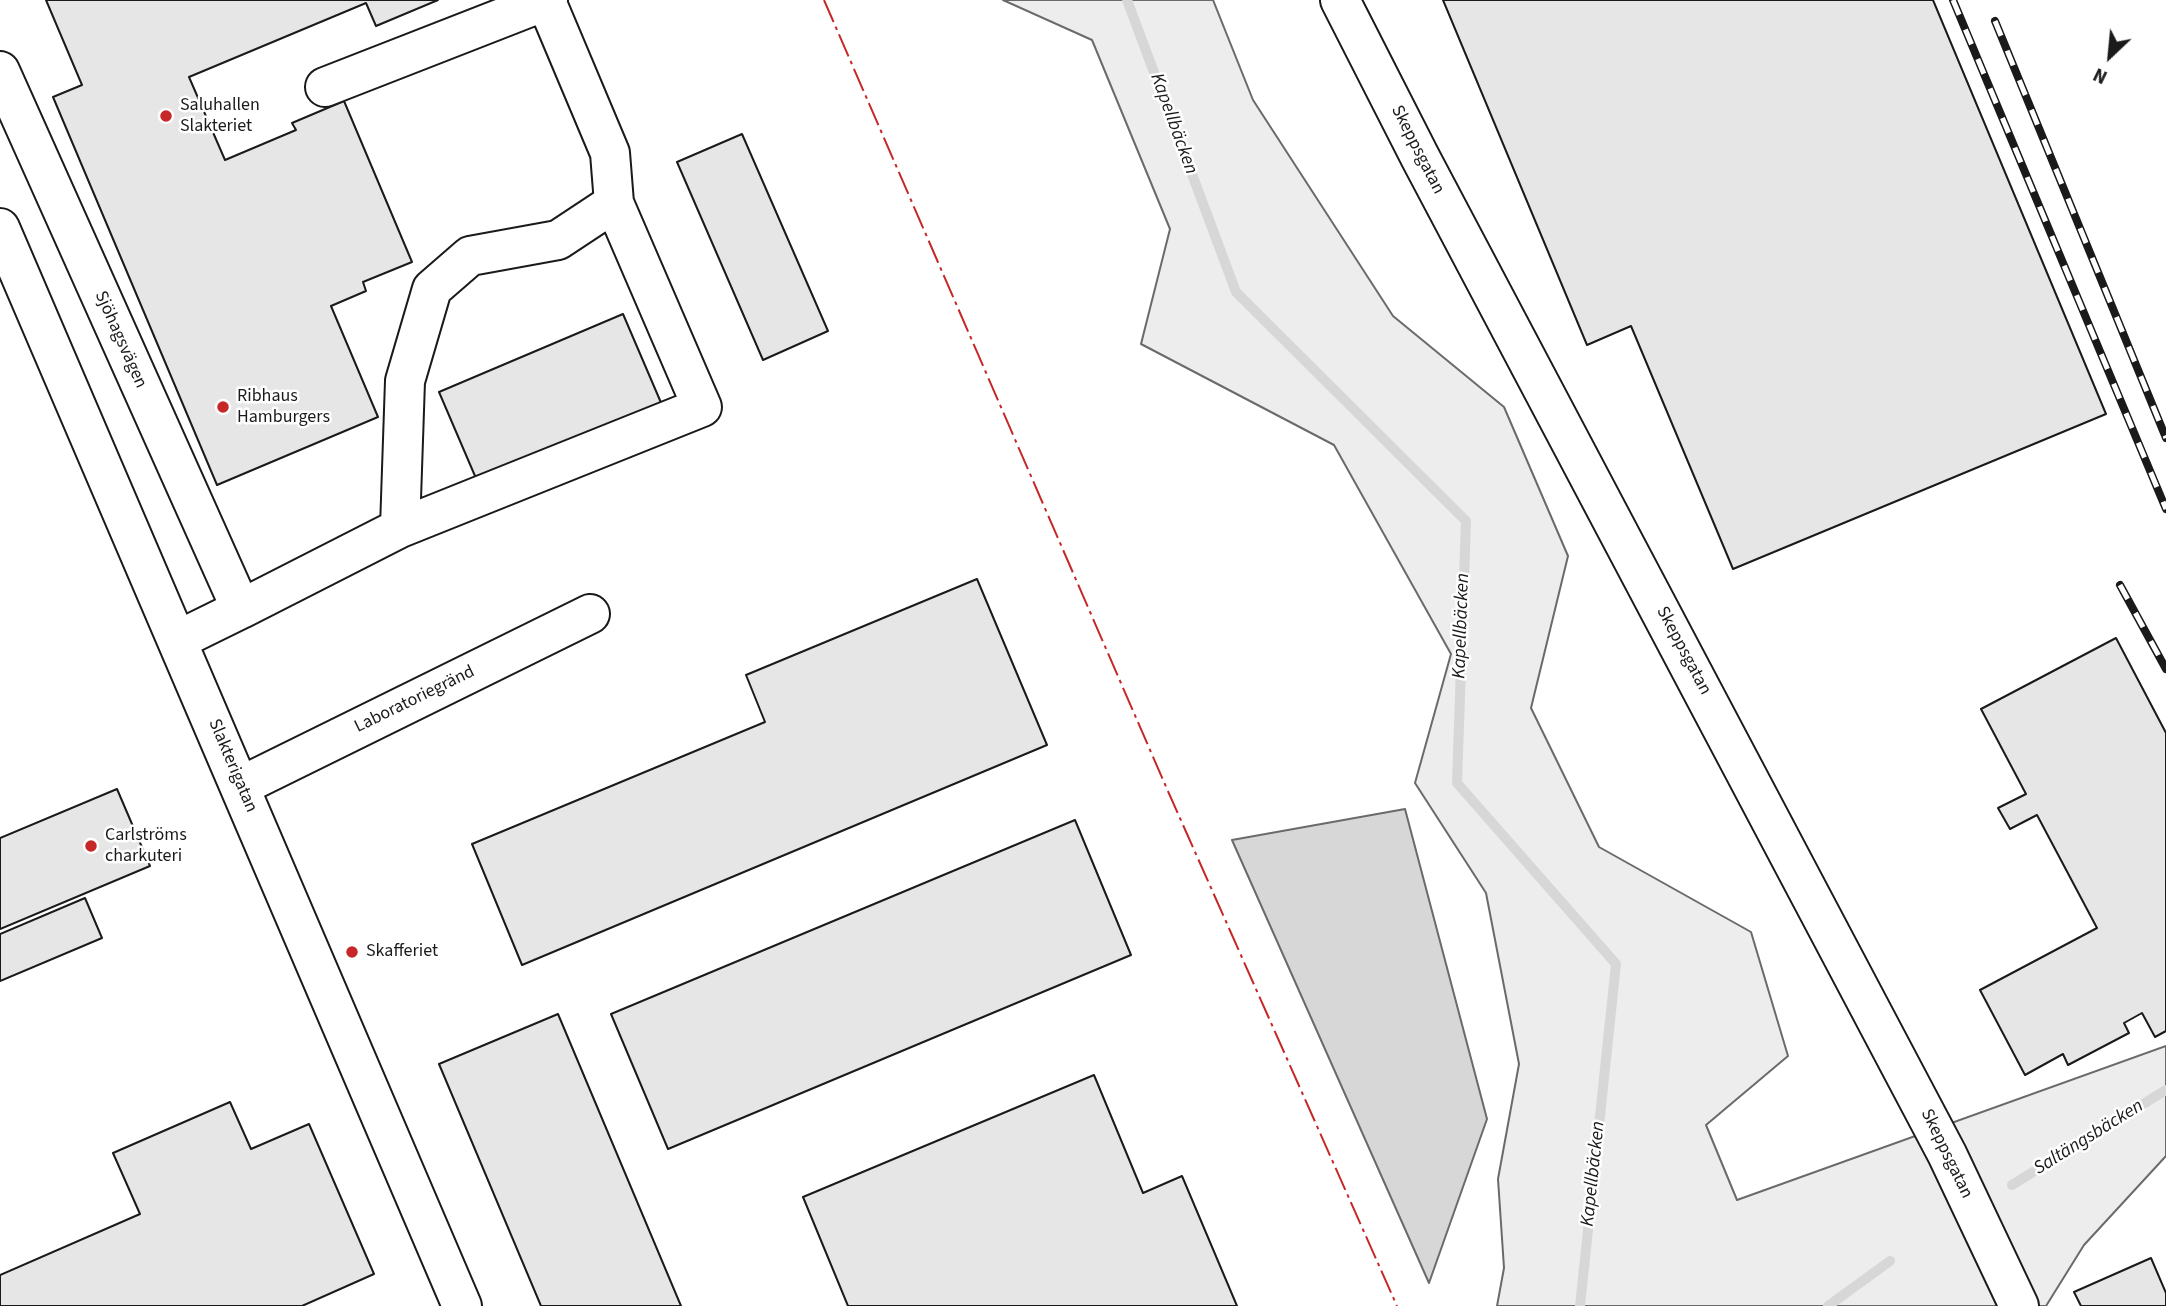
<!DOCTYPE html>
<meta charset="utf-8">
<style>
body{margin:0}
#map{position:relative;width:2166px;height:1306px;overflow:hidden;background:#fff;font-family:"Source Sans 3",sans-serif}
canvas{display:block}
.north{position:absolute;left:2075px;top:21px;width:70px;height:70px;-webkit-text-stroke:5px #fff;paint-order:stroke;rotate:206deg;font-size:19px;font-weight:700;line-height:28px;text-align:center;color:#1a1a1a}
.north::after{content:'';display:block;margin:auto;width:24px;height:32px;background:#1a1a1a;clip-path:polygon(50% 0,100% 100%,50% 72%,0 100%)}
</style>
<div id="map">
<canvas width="2166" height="1306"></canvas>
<div class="north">N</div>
</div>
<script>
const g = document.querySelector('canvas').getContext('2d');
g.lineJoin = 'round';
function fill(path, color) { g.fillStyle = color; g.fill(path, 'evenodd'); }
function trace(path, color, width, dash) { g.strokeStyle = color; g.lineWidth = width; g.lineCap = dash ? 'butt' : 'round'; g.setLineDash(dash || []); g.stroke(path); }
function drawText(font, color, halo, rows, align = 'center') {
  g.font = font + ' "Source Sans 3",sans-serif'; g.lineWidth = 5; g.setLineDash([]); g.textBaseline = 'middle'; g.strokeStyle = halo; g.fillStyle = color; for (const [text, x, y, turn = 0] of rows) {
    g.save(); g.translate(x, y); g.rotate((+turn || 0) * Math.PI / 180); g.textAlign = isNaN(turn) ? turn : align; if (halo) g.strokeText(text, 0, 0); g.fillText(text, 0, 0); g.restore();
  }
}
const built = new Path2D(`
 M1003,0H1213L1253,100L1393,316L1504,407L1568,556L1531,708L1599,847L1751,932L1788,1056L1706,1125L1737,1200L2166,1046V1156L2084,1245L2046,1306H1497L1504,1268L1498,1179L1519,1064L1486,893L1415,783L1451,654L1334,445L1141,344L1170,229L1092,40Z`);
const water = new Path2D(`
 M1405,809L1487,1119L1429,1283L1232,840Z`);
const stream = new Path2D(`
 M1127,0L1236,292L1466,521L1457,783L1616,964L1580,1306
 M2012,1185L2166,1090
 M1828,1306L1890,1261`);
const building = new Path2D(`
 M46,0H438L376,26L366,3L189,77L225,160L296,130L292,123L344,101L412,262L363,282L366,291L331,306L378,417L217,485L53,97L82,85Z
 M1443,0H1933L2106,414L1733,569L1631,326L1587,345Z
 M742,134L828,331L763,360L677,162Z
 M623,314L662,405L478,483L439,392Z
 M977,579L1047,745L522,965L472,844L765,722L746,675Z
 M2116,638L2166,733V1031L2155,1037L2142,1013L2124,1023L2129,1033L2068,1065L2063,1054L2025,1075L1980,990L2097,928L2037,815L2010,829L1998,808L2026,794L1981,709Z
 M117,789L150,866L0,929V838Z
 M1075,820L1131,955L668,1149L611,1014Z
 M85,898L102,938L0,981V934Z
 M558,1014L681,1306H541L439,1064Z
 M1094,1075L1143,1193L1182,1176L1237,1306H848L803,1197Z
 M230,1102L251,1149L309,1124L374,1274L302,1306H0V1275L140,1214L113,1153Z
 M2151,1258L2166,1293V1306H2081L2074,1292Z`);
const minor = new Path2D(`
 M1340,0L1420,157L1947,1154L2019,1306
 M0,71L241,609L178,640
 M325,87L548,0
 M0,228L462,1306
 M400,528L405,381L432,289L470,256L558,240L614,203
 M241,609L400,528L702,407L614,203L610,153L546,1
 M241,786L590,614`);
const rail = new Path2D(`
 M1953,0L2166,509
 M1995,21L2166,438
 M2120,585L2166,669`);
const power = new Path2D(`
 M824,0L1167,789L1397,1306`);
const markers = [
 [166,116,7,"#c62828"],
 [223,407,7,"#c62828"],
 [91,846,7,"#c62828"],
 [352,952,7,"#c62828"]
];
const poiNames = [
 ["Saluhallen",180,106],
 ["Slakteriet",180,127],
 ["Ribhaus",237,397],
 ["Hamburgers",237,418],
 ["Carlströms",105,836],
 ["charkuteri",105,857],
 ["Skafferiet",366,952]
];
const streetNames = [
 ["Skeppsgatan",1417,150,63],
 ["Sjöhagsvägen",120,340,66],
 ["Skeppsgatan",1683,651,62],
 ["Laboratoriegränd",415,700,-26],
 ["Slakterigatan",232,766,67],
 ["Skeppsgatan",1946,1154,64]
];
const waterNames = [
 ["Kapellbäcken",1173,124,70],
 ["Kapellbäcken",1462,626,-88],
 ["Saltängsbäcken",2089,1138,-32],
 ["Kapellbäcken",1594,1174,-84]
];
fill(built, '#ededed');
trace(built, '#6a6a6a', 2);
fill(water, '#d7d7d7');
trace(water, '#6a6a6a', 2);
trace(stream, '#d7d7d7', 10);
fill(building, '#e6e6e6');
trace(building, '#1a1a1a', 2);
trace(minor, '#1a1a1a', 42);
trace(minor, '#fff', 38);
trace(rail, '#1a1a1a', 8);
trace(rail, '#fff', 5, [16]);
trace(power, '#c62828', 2, [24, 5, 3.5, 5]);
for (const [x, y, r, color] of markers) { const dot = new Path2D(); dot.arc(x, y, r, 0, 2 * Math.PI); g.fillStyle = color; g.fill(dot); trace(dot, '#fff', 2.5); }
drawText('18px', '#1a1a1a', '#fff', poiNames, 'left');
drawText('18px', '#1a1a1a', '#fff', streetNames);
drawText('italic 19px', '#1a1a1a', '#fff', waterNames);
</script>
